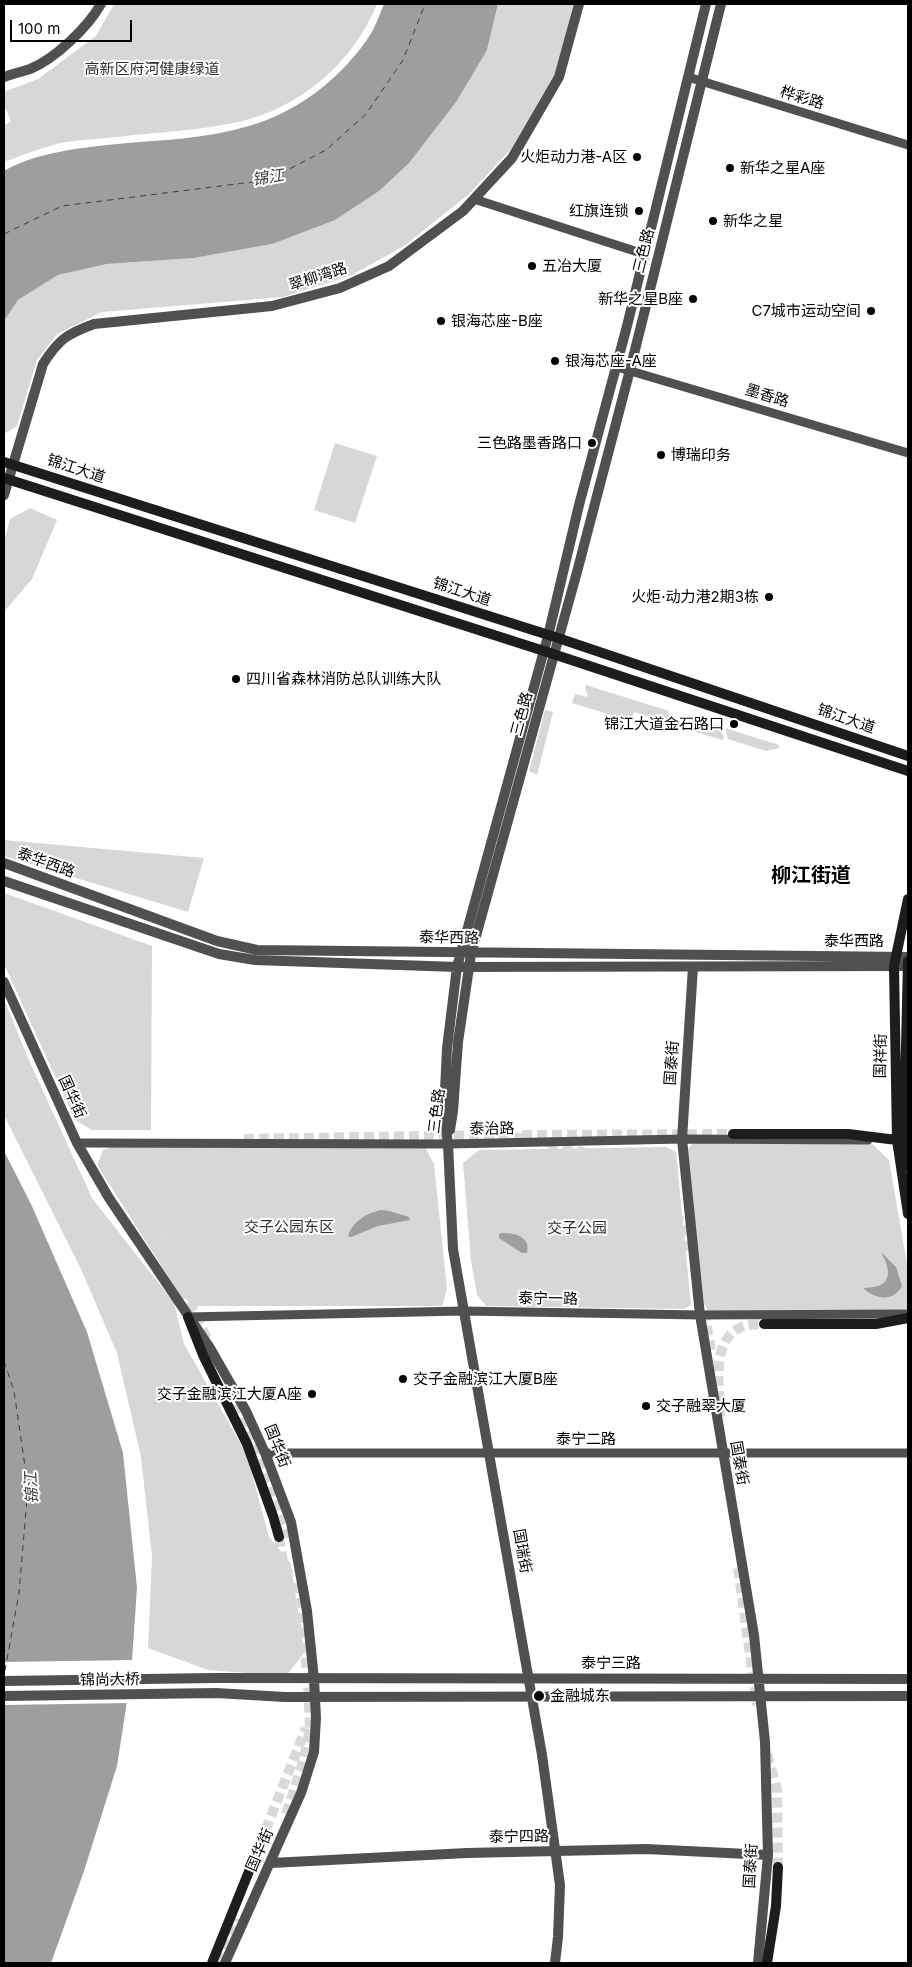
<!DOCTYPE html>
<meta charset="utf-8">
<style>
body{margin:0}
#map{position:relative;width:912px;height:1967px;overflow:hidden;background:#fff;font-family:Inter,sans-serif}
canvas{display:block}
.frame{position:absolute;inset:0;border:5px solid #000;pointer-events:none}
.scale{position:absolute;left:10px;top:20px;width:122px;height:22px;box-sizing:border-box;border:2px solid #000;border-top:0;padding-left:6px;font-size:15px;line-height:18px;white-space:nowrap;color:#000;-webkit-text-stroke:4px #fff;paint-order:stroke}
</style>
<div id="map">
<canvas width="912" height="1967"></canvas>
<div class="frame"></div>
<div class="scale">100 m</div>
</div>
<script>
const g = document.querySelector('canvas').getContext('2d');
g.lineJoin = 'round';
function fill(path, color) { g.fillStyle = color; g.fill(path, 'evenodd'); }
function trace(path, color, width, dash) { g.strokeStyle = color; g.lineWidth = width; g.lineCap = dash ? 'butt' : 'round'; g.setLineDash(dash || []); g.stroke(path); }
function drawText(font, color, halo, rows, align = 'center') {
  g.font = font + ' Inter,"Noto Sans SC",sans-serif'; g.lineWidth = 4; g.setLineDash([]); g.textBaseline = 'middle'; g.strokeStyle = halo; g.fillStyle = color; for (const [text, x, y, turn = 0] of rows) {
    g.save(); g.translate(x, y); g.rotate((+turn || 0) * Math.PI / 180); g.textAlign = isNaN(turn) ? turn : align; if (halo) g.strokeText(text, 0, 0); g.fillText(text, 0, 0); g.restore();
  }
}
const green = new Path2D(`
 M114,4H377C354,62 299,109 238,122C201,130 163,132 125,136C104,139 82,139 61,143C41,148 23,155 4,162V126L11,121L4,105V92L38,79L96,36Z
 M498,4H573L557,70L511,149L469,194L404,246L352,275L283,297L102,312L57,334L37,360L17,426L4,434V321L18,300L58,275L107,264L194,258L272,244L487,50Z
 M335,443L377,456L355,523L314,510Z
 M30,508L57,520L32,579L4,612V542L10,519Z
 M586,685L669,711L670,723L634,712L631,721L572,703L575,694L588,697L585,687Z
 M545,710L553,712L537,775L529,771Z
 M691,717L719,726L724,738L722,740L683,728V725Z
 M725,728L779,745V748L766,751L728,739Z
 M4,840L204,858L188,912L4,856Z
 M4,893L152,946L151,1130H92L75,1120L4,964Z
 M4,999L28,1058L92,1198L174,1303L184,1344L247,1455L269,1537L291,1564L304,1653L286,1676L208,1670L148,1648L152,1556L141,1457L117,1353L81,1269L4,1115Z
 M869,1141L889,1160L908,1269V1308L906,1310L710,1314L704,1304L687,1150L694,1142Z
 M111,1147H425L434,1164L447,1289L442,1306H193L177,1290L97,1165L103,1150Z
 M666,1147L676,1152L691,1305L684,1309L486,1306L477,1295L471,1261L463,1163L479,1150Z`);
const water = new Path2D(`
 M384,4H498L487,50L456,102L409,163L379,191L335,220L272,244L194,258L107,264L58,275L18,300L4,321V171C37,152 80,148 117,144C161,140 206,139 249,126C295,113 338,81 366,41C374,31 379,16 384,4Z
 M4,1151L31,1204L87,1332L123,1453L137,1588L131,1675L117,1766L84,1871L51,1963H4Z
 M381,1210L389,1211L409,1217L410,1220L378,1226L351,1237L348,1236C352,1222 367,1213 381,1210Z
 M502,1233C514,1233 531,1236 527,1253H522L499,1238V1234Z
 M881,1252L896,1267L902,1286C893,1303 875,1299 863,1288C891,1288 893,1274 881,1252Z`);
const pier = new Path2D(`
 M134,1660L129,1703L4,1705V1662Z`);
const ferry = new Path2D(`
 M4,234L62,206L268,180L326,150L366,114L403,60L425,4
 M4,1361L14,1391L28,1487L19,1593L4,1676`);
const secondaryTunnel = new Path2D(`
 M522,1135L733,1134
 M244,1139L487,1135L529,1139
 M548,1143C581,1151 612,1160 641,1177C646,1180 653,1183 657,1187C674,1205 686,1231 691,1255
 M704,1311L711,1350
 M207,1338L178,1280L162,1234L159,1205L168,1171L193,1150L217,1145
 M230,1390L272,1484L289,1537
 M720,1416C720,1388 709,1338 744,1326C749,1324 757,1325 764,1324
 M279,1537L290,1604L298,1631
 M738,1568L757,1705
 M767,1754L777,1789L778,1867
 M286,1814L304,1759L310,1729L308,1682L298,1583
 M260,1844L306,1728
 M219,1963L239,1919`);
const minor = new Path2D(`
 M688,77L908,145
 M474,199L644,254
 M617,367L908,453
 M77,1143L448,1144L682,1139L868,1140
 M188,1317L463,1311L700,1315L908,1314
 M265,1453H908`);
const tertiary = new Path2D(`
 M4,77C12,74 21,72 30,69C55,59 88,27 101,4
 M4,495L43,364C59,339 67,334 94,324L272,306L340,288L389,266L463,211L512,158L559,77L579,4
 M4,863L217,941L257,950L908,957
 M4,881L219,954L255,960L457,967L908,966
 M693,967L682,1139L700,1315L754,1635L765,1742L768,1855L758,1963
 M4,982L77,1143L109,1198L210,1348L246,1411L265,1453L291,1522L307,1611L314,1679L316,1718L314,1752L301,1793L225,1963
 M450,1130L453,1111L458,1042L471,954L577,572L630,370L721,4
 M4,1681L214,1678L908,1679
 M4,1696L216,1693L285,1697L908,1696
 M271,1863L467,1853L646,1849L768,1855
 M555,1963L558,1937L560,1885L542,1755L453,1249L448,1144L444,1112L447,1048L457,967L548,636L579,505L627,326L706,4`);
const secondary = new Path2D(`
 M4,462L558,638L908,756
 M4,478L544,651L908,771
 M908,899L894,966L897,1140L908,1214
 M908,961L905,1089L908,1166
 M733,1134H848L897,1140
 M188,1317L203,1355L247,1444L273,1516L279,1537
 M764,1324H876L908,1318
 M212,1963L260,1844
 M767,1963L776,1906L778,1867`);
const markers = [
 [637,157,5,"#000"],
 [730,168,5,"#000"],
 [639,211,5,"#000"],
 [713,221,5,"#000"],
 [532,266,5,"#000"],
 [693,299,5,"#000"],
 [871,311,5,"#000"],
 [441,321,5,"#000"],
 [555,361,5,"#000"],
 [592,443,5,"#000"],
 [661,455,5,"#000"],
 [769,597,5,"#000"],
 [236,679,5,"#000"],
 [734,724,5,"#000"],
 [403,1379,5,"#000"],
 [312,1394,5,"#000"],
 [646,1406,5,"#000"],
 [539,1696,6,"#000"]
];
const parkNames = [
 ["高新区府河健康绿道",152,69],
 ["交子公园东区",289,1227],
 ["交子公园",577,1228]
];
const streetNames = [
 ["桦彩路",802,98,17],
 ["三色路",644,251,-76],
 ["翠柳湾路",318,277,-18],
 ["墨香路",767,396,17],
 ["锦江大道",76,469,18],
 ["锦江大道",462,592,18],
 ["三色路",522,714,-75],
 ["锦江大道",846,719,19],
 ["泰华西路",46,863,20],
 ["泰华西路",449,938,1],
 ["泰华西路",854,941],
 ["国祥街",881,1056,-89],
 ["国泰街",672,1063,-86],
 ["国华街",72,1097,66],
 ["三色路",437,1111,-83],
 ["泰治路",492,1129,-1],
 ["泰宁一路",548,1299,1],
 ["泰宁二路",586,1439],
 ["国华街",277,1446,68],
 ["国泰街",739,1463,80],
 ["国瑞街",522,1551,80],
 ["泰宁三路",611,1663],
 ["锦尚大桥",110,1680,-1],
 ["泰宁四路",519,1837,-1],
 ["国华街",260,1850,-66],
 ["国泰街",751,1866,-87]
];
const poiNames = [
 ["火炬动力港-A区",627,157,"right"],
 ["新华之星A座",740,168],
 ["红旗连锁",629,211,"right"],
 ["新华之星",723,221],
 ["五冶大厦",542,266],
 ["新华之星B座",683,299,"right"],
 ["C7城市运动空间",861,311,"right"],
 ["银海芯座-B座",451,321],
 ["银海芯座-A座",565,361],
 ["三色路墨香路口",582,443,"right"],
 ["博瑞印务",671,455],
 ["火炬·动力港2期3栋",759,597,"right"],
 ["四川省森林消防总队训练大队",246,679],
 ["锦江大道金石路口",724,724,"right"],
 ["交子金融滨江大厦B座",413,1379],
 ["交子金融滨江大厦A座",302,1394,"right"],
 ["交子融翠大厦",656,1406],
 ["金融城东",550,1696]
];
const waterNames = [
 ["锦江",268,178,-9],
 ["锦江",32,1488,-93]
];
const districtNames = [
 ["柳江街道",811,876]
];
fill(green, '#d7d7d7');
fill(water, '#9e9e9e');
fill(pier, '#fff');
trace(ferry, '#3f3f3f', 1, [6, 5]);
trace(secondaryTunnel, '#d9d9d9', 10, [10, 5]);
trace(minor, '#505050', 9);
trace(tertiary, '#505050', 10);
trace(secondary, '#1d1d1d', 10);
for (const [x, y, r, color] of markers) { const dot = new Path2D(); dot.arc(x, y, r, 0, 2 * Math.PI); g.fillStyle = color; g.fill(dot); trace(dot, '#fff', 2); }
drawText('15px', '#2e2e2e', '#fff', parkNames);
drawText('15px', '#000', '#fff', streetNames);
drawText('15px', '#000', '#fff', poiNames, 'left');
drawText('italic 16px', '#3f3f3f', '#fff', waterNames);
drawText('bold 20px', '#000', '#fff', districtNames);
</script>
